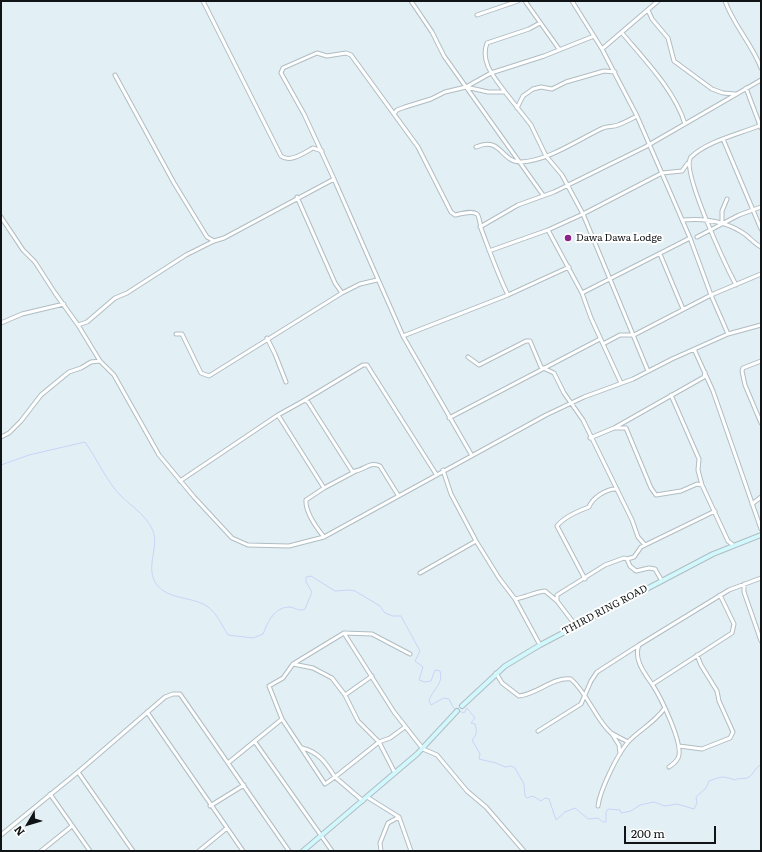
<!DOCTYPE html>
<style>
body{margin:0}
#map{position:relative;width:762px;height:852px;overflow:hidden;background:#e2eff5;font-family:Literata,serif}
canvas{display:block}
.frame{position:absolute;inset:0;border:2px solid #101416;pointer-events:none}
.north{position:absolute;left:8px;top:804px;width:40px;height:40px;-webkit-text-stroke:3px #fff;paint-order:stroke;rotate:232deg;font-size:11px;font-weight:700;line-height:16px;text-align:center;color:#101416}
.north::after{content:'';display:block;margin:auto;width:14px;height:18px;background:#101416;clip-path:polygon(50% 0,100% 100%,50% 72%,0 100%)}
.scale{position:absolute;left:624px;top:826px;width:92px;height:18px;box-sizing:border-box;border:2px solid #101416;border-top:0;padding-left:5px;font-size:12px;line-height:14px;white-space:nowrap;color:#101416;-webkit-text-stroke:3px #fff;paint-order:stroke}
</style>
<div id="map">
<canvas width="762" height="852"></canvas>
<div class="frame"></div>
<div class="north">N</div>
<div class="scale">200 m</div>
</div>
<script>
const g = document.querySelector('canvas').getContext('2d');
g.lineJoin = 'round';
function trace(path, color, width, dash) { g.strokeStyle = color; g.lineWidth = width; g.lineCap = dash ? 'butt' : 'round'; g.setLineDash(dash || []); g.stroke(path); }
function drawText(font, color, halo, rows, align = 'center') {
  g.font = font + ' Literata,serif'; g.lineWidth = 4; g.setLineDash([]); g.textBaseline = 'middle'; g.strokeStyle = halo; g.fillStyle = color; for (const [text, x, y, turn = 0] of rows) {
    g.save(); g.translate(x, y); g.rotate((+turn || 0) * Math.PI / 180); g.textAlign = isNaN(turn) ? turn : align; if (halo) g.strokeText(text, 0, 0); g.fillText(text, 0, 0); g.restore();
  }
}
const stream = new Path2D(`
 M1,465L29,455L85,442C96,457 103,474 114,488C125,503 146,513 153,531C159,547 146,566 155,582C164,598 187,597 201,603C215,608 221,624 228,635L253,638L263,634C268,622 274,607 290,607C296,608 299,612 305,609L312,592L306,582V577L311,576L335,591L349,590L355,591L380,606L385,613L393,616H401L420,651L415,661L423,667L419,680L425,682L431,681L435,670L440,671C444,685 432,689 429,701L431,705L444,698L449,699L453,707L456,710
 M459,711L464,713L467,708L475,718L471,723L475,724C477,730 477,735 472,740L480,754L479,759L496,763L505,767L511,766L515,768L524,784L525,796L527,798L533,796L541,801L545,798L549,799L556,820L565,812L575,808L588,819L598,818L603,822H606V812L608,809L620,810L621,813L631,811L640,805L654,802L665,806L677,804L694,809L697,803L696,797L706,788L709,781C723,776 722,776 735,780C740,777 744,780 749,777C754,774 754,768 761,765`);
const street = new Path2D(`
 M203,1L281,156C290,163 304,153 313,148L322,151
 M411,1L432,32L444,56L543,195
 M525,1L559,49
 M572,1L602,49L637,116L690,238L711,295L728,334
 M725,1C734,26 752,44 761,68
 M648,10L652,19L668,38L674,61L712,89L723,93L735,94
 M477,15L518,1
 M622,33C644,59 675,91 685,124
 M602,49L658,1
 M115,75L174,183L207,237L214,241L224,238L334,179L403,336L471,454
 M466,87L488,92H505L531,125L546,156L562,175L583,214L648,371
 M746,88L761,128
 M505,92C494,77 480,62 487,43L529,29L540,23
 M517,108L523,96L533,89L541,87L552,89L566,82L604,71L615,72
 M394,114L397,110L405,107L431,99L445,92L466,87L491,73L544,56L594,36
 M723,139L761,229
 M476,147C502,136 500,162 521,162C548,161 579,139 603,128C608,126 613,127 618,125C624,123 631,119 637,116
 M334,179L304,114L281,73L283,68L317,53L327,56L346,53L351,55L418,147L451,212L455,215C461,214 471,210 477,214C480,217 480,227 482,231C490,252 498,275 508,295
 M297,197L335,283L342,293
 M1,217L23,250L35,262L55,293L78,325L100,361L114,375L159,455L194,497L232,538L248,545L289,546L324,537L546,415L584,397L633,379L672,359L728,334L761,325
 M683,220C706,218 727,221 746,235C751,239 755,244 761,247
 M722,223V211L727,199
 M480,227L518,205L554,192L645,147L761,80
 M548,230L582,293L591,318L621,383
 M697,237L739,215L761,207
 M489,251L548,230L583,214L662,173L682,171L688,163
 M660,254L683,309
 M736,285C727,268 680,169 691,157C707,141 740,134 761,125
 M582,293L690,238
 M1,323L22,314L64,304
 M78,325L87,322L115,298L127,293L186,255L214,241
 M176,334H182L201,373L209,376L342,293L360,284L377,280
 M403,336L508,295L569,267
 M267,338L275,354L286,382
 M603,344L620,335H634L711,295L761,274
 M694,349L713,391L761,529
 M468,357L479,365L526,341H530L541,367L554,373L564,393L583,420L632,520L638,537L645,545
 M761,361L743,368L742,371L745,385L761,423
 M671,395L699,459L698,470L702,485L728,541L733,545
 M305,400L363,365H367L436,474
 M278,415L324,488
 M449,418L600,339
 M614,428H626L651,488L656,495L681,491L697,484L702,485
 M1,437L9,433L21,421L41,395L69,372L81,368L91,362L100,361
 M590,438L614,428L704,377L705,372
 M443,470L451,494L476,541L499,578L515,599L540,645
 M180,481L278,415L305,400L308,402L352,471C362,473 369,460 380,466L398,495
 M752,504L761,497
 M324,537C316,527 305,512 306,500L324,488L356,471
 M627,559L634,557L641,547L715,511
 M420,573L476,541
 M585,579L557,526C564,517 578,511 589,507C592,498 607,488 617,489
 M744,584V592L761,641
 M515,599C526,597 535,592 545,591L557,601L576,626
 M557,601V595L605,565L624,558L627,559L630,566L636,571L649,568L655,569L662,581
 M344,633L394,712L423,749L437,755L467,791L486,807L524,851
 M293,664L344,633L372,634L410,654
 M496,673L502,683L519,696C538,694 552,677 571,679C588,694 596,720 611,733C616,736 623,739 628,742
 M653,684L732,633L734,624L720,595
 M345,695L372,676
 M147,712L243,851
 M282,719L325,784L335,777L363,801
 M538,731L581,704L591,681L597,672L639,645
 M612,734L619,745L620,754
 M255,742L332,851
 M679,746L702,749L730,738L733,732L719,701L717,691L701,665L697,655
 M302,748C319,752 326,763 335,777L379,742L390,738L405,727
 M228,763L282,719L269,686L283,678L293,664L313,668L332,678L345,695L358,721L379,742L395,773
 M669,767C672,765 676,762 678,758C685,746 660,696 652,684C645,674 633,659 639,645L729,590L761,578
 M78,772L133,851
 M50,794L90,851
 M367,797L399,817L411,851
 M210,806L244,785
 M598,806C600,790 617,755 628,742C638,731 654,723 664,709
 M1,835L78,772L165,697L173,694H180L289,851
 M41,851L72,826
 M199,851L227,828
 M381,851L380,843L388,823L399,817`);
const secondary = new Path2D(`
 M462,706L505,666L540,645L713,554L761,535
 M303,851L417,754L457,711`);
const markers = [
 [568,238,4,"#8c2388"]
];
const poiNames = [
 ["Dawa Dawa Lodge",576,238]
];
const streetNames = [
 ["THIRD RING ROAD",605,610,-28]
];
trace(stream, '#c7d4f7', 1);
trace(street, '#b0bdc3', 5);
trace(secondary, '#b0bdc3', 6);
trace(street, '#fff', 3);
trace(secondary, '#d1f8fd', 4);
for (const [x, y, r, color] of markers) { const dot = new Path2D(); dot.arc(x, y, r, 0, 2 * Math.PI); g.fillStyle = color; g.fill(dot); trace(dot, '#fff', 1.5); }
drawText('10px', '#101416', '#fff', poiNames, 'left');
drawText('10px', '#101416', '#fff', streetNames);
</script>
